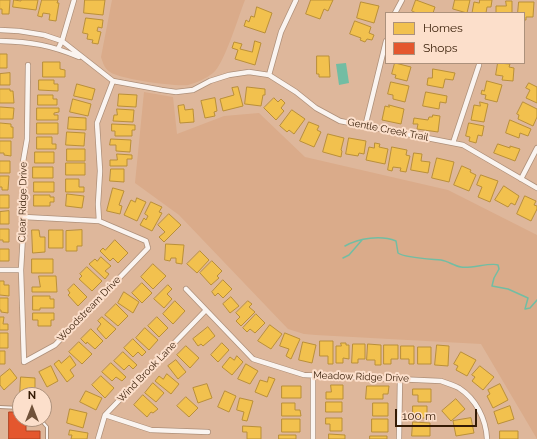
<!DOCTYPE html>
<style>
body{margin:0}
#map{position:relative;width:537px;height:439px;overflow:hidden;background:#deb79b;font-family:Raleway,sans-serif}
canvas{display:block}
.legend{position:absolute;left:385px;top:12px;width:140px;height:52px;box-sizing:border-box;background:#fcdfcb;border:1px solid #ac917c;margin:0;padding:5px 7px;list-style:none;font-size:12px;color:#351b05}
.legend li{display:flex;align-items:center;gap:8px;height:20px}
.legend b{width:20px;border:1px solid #ac917c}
.north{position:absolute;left:12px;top:387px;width:40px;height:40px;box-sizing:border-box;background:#fcdfcb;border:1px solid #ac917c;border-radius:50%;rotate:0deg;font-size:11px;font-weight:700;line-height:16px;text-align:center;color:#351b05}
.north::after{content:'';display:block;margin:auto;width:14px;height:18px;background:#70523a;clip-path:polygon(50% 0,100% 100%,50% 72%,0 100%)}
.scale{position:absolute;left:395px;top:409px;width:82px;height:18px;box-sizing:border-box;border:2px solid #351b05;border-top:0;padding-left:5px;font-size:12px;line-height:14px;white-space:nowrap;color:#351b05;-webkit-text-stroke:3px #fcdfcb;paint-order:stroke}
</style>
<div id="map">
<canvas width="537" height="439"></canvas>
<ul class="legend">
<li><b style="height:11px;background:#f2c14e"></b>Homes</li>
<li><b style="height:11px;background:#e4572e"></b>Shops</li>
</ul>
<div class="north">N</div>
<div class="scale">100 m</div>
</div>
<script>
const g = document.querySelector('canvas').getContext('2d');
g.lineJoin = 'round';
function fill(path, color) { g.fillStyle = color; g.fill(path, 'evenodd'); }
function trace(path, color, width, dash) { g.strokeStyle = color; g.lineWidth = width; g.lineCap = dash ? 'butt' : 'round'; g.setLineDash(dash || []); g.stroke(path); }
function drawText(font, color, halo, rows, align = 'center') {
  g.font = font + ' Raleway,sans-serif'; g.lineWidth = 4; g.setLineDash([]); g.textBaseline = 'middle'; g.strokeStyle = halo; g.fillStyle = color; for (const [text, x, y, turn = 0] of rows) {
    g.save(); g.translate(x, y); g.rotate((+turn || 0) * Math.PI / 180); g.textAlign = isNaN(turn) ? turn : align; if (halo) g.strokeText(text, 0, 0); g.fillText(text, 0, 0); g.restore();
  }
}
const green = new Path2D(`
 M112,0H245C239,15 224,65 213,73C207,78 196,83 188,85C176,87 119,79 110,72C104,68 103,63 101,57Z
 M144,92L173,97L177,134L224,116L259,113L305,157L448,190L537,235V439L481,344L316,335L304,334L288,329L179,215L135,183Z`);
const water = new Path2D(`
 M346,63L349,83L339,85L336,64Z`);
const homes = new Path2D(`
 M0,0H10L9,14H2V9H0Z
 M14,0L21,1V0H38L36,10L13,7Z
 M42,0H58L57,3H59L56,21L49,20L50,14L43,13L42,17L38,16Z
 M85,0H105L103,15L84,13Z
 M311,0H333L328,11L324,9L320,19L306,14Z
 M416,0L435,7L433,13H416L412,11Z
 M455,0H470L467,13L453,9Z
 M480,0H492L491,7H487L486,13H472L474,2L479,3Z
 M506,1H512V13H496V6H506Z
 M361,2L379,6L374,23L357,18Z
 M519,2H534L533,17H526V20H524V13H518Z
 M257,7L272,13L265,33L244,26L246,20L249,22L251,16L254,17Z
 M86,18L103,20L102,28L98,27L97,31L101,32L98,44L92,43L93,40L87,39L88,34L83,33Z
 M355,21L371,27L369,33L374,35L372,40L367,39L365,42L360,40L361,38L350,34Z
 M255,41L261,43L255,65L235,59L238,50L232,48L234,42L242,44L240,49L252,52Z
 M0,54H7V68H0Z
 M317,56H329L330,77H319V74H317Z
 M43,62H60V69L65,70V77H43Z
 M395,63L411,67L407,81L395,78L396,75L392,74Z
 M498,63L510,64L509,67L514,68L513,81L502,80L503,76L496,75Z
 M433,69L455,73L453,80L445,79L443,88L427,85L428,78H432Z
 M10,73V85H0V74Z
 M39,80H54V84H58V91L39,90Z
 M487,81L502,85L497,102L485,99L486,95L481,94L482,90L484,91Z
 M391,82L409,86L405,102L393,99V95L388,94Z
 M529,83L537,87V103L526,98L530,90L526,88Z
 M77,84L95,89L92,100L74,96Z
 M238,87L243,106L223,111L220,99L234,95L232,88Z
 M247,87L265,89V95H263L261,106L245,104Z
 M0,89H10V91H13L14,103H0Z
 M426,92L447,96L446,103L440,102L439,109L423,106Z
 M119,94L137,95L136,107L118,106Z
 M38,95H53V99H57V105H38Z
 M215,98L217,111L214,112L215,116L205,118L201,101Z
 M274,98L278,102L281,99L285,103L281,108L284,111L276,120L264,108Z
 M73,99L91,104L88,116L70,112Z
 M480,102L488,104L484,122L471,120L474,105L480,106Z
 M523,102L537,109V117L533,126L518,119L519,115L517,114Z
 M184,105L185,110L193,109L194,122L180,123L178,106Z
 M389,105L404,109L401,124L382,120L385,106L389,107Z
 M0,107L14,108L13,119H0Z
 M37,108H59V112L54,113V115H58V120H37Z
 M117,109L134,110L133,122L113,121L114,115H117Z
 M292,110L305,119L294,134L289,130L287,132L280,126Z
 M433,115L440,116L438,132L417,129L418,124H413L414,118L428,120L429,117H432Z
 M69,117L86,118V130L68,129Z
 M510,120L531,129L528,136L520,133L519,138L506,133Z
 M309,122L319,126L317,130L321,132L314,147L300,141Z
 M0,123L11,124V127H13V138H0Z
 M37,123H58V134H37Z
 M469,123L484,126L482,136L478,135L476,143L469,141L470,137L466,136Z
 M112,124L135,125V130H132V136H115V131H112Z
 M67,132L85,133L84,146L66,145Z
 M328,134L344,138L341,150L342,151L341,157L323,152Z
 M37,137H52V144H56V149H37Z
 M349,138L366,141L364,154L359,153L358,156L346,154Z
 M111,139L131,140L130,152L116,151V145H110Z
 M0,141H11V156L4,155V153H0Z
 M375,143L380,144L379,147L388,149L385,164L366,160L369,147L374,148Z
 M498,144L510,148V146L520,149L515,161L494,153Z
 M392,147L407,150L406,155L410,156L406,172L400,171L401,168L393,167L392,171L388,170Z
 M67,149H85V161H67Z
 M35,152H54V163H35Z
 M414,153L422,154L421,161L430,162L428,173L411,170Z
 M117,154L132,155V159H127V166H110V160H117Z
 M437,158L454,162L449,182L432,178Z
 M0,161H10V173H0Z
 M66,163H85V175H66Z
 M462,166L471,170L470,172L476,175L469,191L454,185Z
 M33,167H53V178H33Z
 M111,169H124V182L110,181Z
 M481,175L498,181L490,202L478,197L482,187L477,185Z
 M0,176H9L8,190H2V187H0Z
 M66,179H79V187H84V192H66Z
 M34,182H54V192H34Z
 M504,186L519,196L515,205L511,203L508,207L495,200Z
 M113,188L124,191L119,205L122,206L120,214L107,211Z
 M67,194L84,196L82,208L66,206Z
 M0,195H9V208H0Z
 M34,195H50V197H54V202H50V206H34Z
 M525,196L536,201L534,205L537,206V209L531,221L517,214Z
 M137,198L146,202L137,221L124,215L131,200L135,202Z
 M151,202L162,207L159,212L162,213L152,231L140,225L144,218L146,220L148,216L145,214Z
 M9,211V224H0V212Z
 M169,214L181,225L164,242L159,237L165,232L158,225Z
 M0,229H9V242H3V240H0Z
 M32,230H39L40,237H45V252L33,253Z
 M49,230H63V248H49Z
 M82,230V246H77V251H66V231Z
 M115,240L128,253L118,263L113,258L110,261L100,251L103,248L105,250Z
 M166,244L184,245L182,264L176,263V258H171L170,261L165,260Z
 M0,249H9V261H0Z
 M200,251L209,260L197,273L187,264Z
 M101,257L111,266L105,271L109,274L105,279L89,264L95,259L97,261Z
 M32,259H53V273H32Z
 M212,261L222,271L217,276L219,278L211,285L200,273Z
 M153,264L166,276L153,289L141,277Z
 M87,267L102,281L92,291L79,279L82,276L80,274Z
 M39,276H56L57,292H32V287H40Z
 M223,280L232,289L223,298L218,293L215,296L212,292Z
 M0,281H4V285H9V296L0,295Z
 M142,283L152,293L142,303L132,293Z
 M74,284L87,297L78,306L68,295L70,293L68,290Z
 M168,285L172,289L167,294L172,299L164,308L154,299Z
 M124,292L139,302L133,313L118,303Z
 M33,296H50V299H54V308H40V310H33Z
 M231,297L239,306L230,313L223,304Z
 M0,298H8V313L1,312V310H0Z
 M175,301L185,311L173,324L163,314Z
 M248,301L252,304L249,307L255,312L241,326L236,321L240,317L236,313Z
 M116,304L128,316L118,326L105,315Z
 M33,313H54V320H51V326H38V320H33Z
 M256,314L265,323L255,333L250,329L247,332L243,328Z
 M0,317H4L3,324H8V330H0Z
 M102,317L116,329L106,339L97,329L101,324L98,321Z
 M157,317L168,328L159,337L148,326Z
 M270,325L282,334L271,349L258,341Z
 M208,327L215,336L203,346L201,344L198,346L193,339Z
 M145,328L158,340L149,350L136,338Z
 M91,329L103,341L95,349L87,342L86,344L81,339Z
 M0,333H8V348H0Z
 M285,333L300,339L291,359L286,356L289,349L280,346Z
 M133,339L146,352L142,356L138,352L133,357L124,348Z
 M320,341H333V364H328V356H320Z
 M79,342L92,354L82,364L69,352Z
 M303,342L316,345L312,363L299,360Z
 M222,343L229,350L218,362L211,355Z
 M341,343H346V345H349V359L343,358V363H336V346H341Z
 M353,344H365V359H358V363H352Z
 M368,344L381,345V365H375V360H367Z
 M384,345H398V359H391V364H384Z
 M437,345L449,346L448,366L435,365Z
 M186,346L199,358L190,368L177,355Z
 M401,346H414V364H409V359H401Z
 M418,347H431V364H418Z
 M0,351H5V364H0Z
 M123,352L137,365L133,369L129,365L124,370L114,361Z
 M461,352L476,360L467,376L456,370L458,366L454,364Z
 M70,356L76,365L70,370L74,376L67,382L54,364L59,360L61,363Z
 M237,356L243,362L232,375L222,367L230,357L234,360Z
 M176,360L186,372L178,379L168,366Z
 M111,363L126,377L122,381L116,377L112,381L102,372Z
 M246,364L258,371L250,384L238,379Z
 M51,366L58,381L47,387L39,372Z
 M480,366L494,377L483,390L472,381L475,377L472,375Z
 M10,369L17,378L4,390L0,385V377Z
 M167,374L179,384L171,394L155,381L159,376L163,379Z
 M101,376L114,388L105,398L92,385Z
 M21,377L35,378V395H20Z
 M269,377L275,379L267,397L255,392L260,380L267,382Z
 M153,383L164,393L156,402L145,393Z
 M207,384L212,398L198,403L193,388Z
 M500,384L508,400L493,408L487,396L490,394L488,390Z
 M331,385H343V399H326V392H331Z
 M282,386H301V398H282Z
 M367,386H389L388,394H383V399H366Z
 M413,389H431V402H418V395H413Z
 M86,391L102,398L96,410L80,402Z
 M225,391L236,396L229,412L218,407Z
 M143,395L158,409L153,413L151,412L147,417L134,405Z
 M186,397L198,408L189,417L177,406Z
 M240,398L253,401L247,421L242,420L244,412L237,410Z
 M456,399L465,409L451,421L442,411Z
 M326,402H342V412H326Z
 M282,403H295V410H300L301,416H282Z
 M373,403H388V416H373Z
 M413,406H427V418H413Z
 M510,406L514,419L498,424L494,412Z
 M70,409L87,413L83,428L67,423Z
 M326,418H342V431H330V424H326Z
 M471,418L474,433L456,436L453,421Z
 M282,419H300V432H282Z
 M372,419H388V432H372Z
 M413,422L430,423V436H412Z
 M243,426L261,427V439H247V432H243Z
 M70,430L88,433L87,439H71L72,435H69Z
 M500,431H518V439H500Z
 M329,434L345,435V439H329Z
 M279,435H296V439H279Z
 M370,436H387V439H370Z`);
const shops = new Path2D(`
 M9,412H20V419H26V431H40V439H9Z`);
const stream = new Path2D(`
 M345,246C359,238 381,235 396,241L398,253C405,258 431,259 441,260C448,261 454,266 461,267C471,269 491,262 498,265L499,269L494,278L492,286L508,289L528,298L525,309L530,308L537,300
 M343,258L349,255L362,240`);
const service = new Path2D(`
 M0,407L20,408
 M40,419L47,427V439`);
const minor = new Path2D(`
 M395,13L402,0
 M0,30L19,31L44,35L62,41L113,81L162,90L176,92L193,90L210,81L229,75L249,72L269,75L296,92L316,108L340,121L463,145L537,188
 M0,41C32,42 50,45 79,57
 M58,49L62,41L74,0
 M269,75L281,32L296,0
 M365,127L386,41
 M453,143L479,65
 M521,179L537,148
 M99,221L98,204L100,171L97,123L113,81
 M0,270H21L24,217L23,162L27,139L28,65
 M21,270L24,362L55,345L148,248L146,241L99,221L24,217
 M186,289L253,359L304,375L441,381C447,383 453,385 459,388C476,399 486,419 487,439
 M313,376V439
 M105,415L151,430L208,432
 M98,439L105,415L206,310
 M399,439L400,378`);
const streetNames = [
 ["Gentle Creek Trail",388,130,11],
 ["Clear Ridge Drive",23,202,-89],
 ["Woodstream Drive",89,309,-46],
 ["Wind Brook Lane",147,372,-46],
 ["Meadow Ridge Drive",361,377,2]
];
fill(green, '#daab8a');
fill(water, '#72bda3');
fill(homes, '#f2c14e');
trace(homes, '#b98f38', 1);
fill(shops, '#e4572e');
trace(shops, '#b04522', 1);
trace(stream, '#72bda3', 1.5);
trace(service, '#ad8f79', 4);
trace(minor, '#ad8f79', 6);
trace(service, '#faf4f0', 2);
trace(minor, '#faf4f0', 4.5);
drawText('10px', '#351b05', '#fcdfcb', streetNames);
</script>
